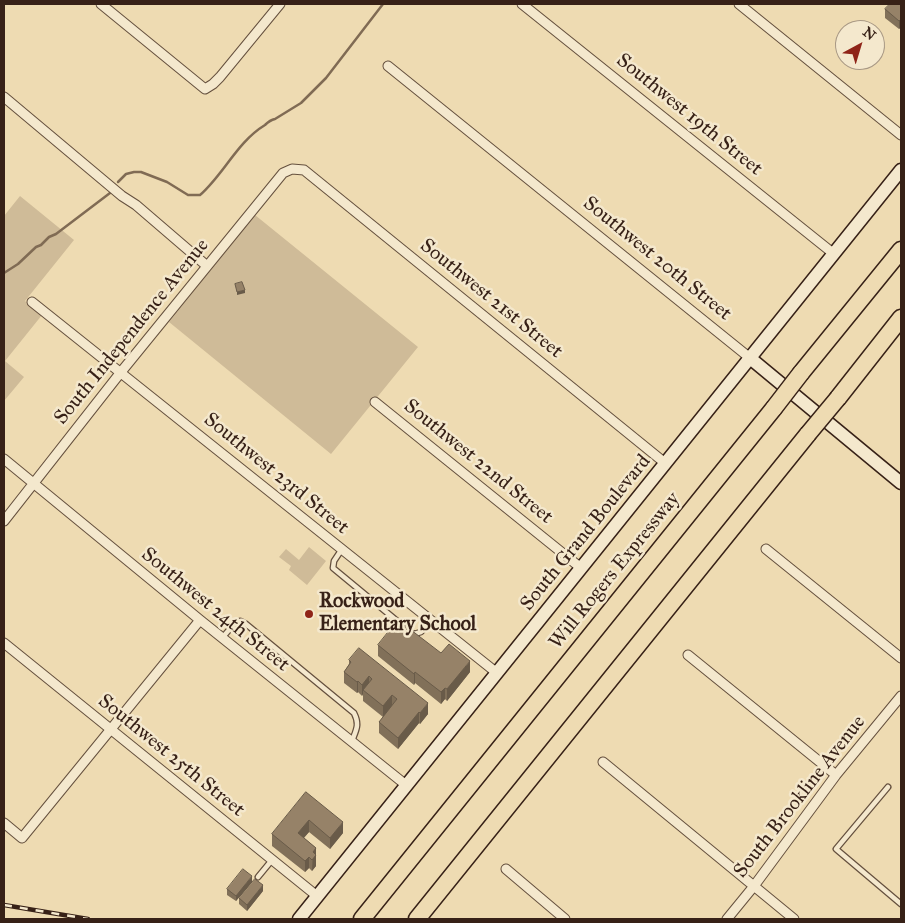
<!DOCTYPE html>
<style>
body{margin:0}
#map{position:relative;width:905px;height:923px;overflow:hidden;background:#eedbb2;font-family:"IM FELL Great Primer",serif}
canvas{display:block}
.frame{position:absolute;inset:0;border:5px solid #372117;pointer-events:none}
.north{position:absolute;left:835px;top:20px;width:50px;height:50px;box-sizing:border-box;background:#f4e8cd;border:1px solid #a89884;border-radius:50%;rotate:39deg;font-size:14px;font-weight:700;line-height:20px;text-align:center;color:#372117}
.north::after{content:'';display:block;margin:auto;width:18px;height:22px;background:#8f2418;clip-path:polygon(50% 0,100% 100%,50% 72%,0 100%)}
</style>
<div id="map">
<canvas width="905" height="923"></canvas>
<div class="frame"></div>
<div class="north">N</div>
</div>
<script>
const g = document.querySelector('canvas').getContext('2d');
g.lineJoin = 'round';
function fill(path, color) { g.fillStyle = color; g.fill(path, 'evenodd'); }
function trace(path, color, width, dash) { g.strokeStyle = color; g.lineWidth = width; g.lineCap = dash ? 'butt' : 'round'; g.setLineDash(dash || []); g.stroke(path); }
function drawText(font, color, halo, rows, align = 'center') {
  g.font = font + ' "IM FELL Great Primer",serif'; g.lineWidth = 5; g.setLineDash([]); g.textBaseline = 'middle'; g.strokeStyle = halo; g.fillStyle = color; for (const [text, x, y, turn = 0] of rows) {
    g.save(); g.translate(x, y); g.rotate((+turn || 0) * Math.PI / 180); g.textAlign = isNaN(turn) ? turn : align; if (halo) g.strokeText(text, 0, 0); g.fillText(text, 0, 0); g.restore();
  }
}
const green = new Path2D(`
 M20,196L74,240L25,301L42,315L5,361L24,377L4,401V216Z
 M255,215L418,347L331,454L169,322Z
 M309,547L326,561L307,585L289,570L291,566L279,557L286,549L299,560Z`);
const stream = new Path2D(`
 M118,182L126,174L134,172H141L167,182L188,195H200C224,174 237,142 265,125C268,122 270,120 275,119L301,103L326,78L383,4
 M4,273L18,264L36,247L41,245L49,237L56,234L110,193`);
const lane = new Path2D(`
 M342,549L334,561L333,568L402,625
 M412,633L414,634L421,632L431,621
 M222,638L235,623L240,621L246,624L354,713C360,725 356,730 352,741
 M888,787L836,849L901,904
 M258,877L272,860`);
const street = new Path2D(`
 M101,4L205,89L213,84L220,77L280,4
 M522,4L834,254
 M739,4L901,135
 M388,66L750,358
 M4,97L122,196L136,205L207,266
 M32,302L497,673
 M375,402L581,568
 M4,459L200,620L406,785
 M4,521L121,372L283,173L292,169L304,170L665,463
 M766,549L901,658
 M4,643L317,896
 M688,655L836,775
 M603,762L794,919
 M4,823L22,838L200,620
 M506,869L565,919
 M727,919L754,886L836,775L901,696`);
const secondary = new Path2D(`
 M750,358L901,483
 M299,919L901,170`);
const highway = new Path2D(`
 M801,373L901,250
 M838,398L901,318
 M362,919L774,408
 M417,919L808,434`);
const rail = new Path2D(`
 M4,905L88,919`);
const highwayBridge = new Path2D(`
 M774,408L801,373
 M808,434L838,398`);
const wall = new Path2D(`
 M901,6V27L899,29L885,18V9Z
 M378,645L441,653L470,672L447,701L445,699L441,704L415,683L414,685L378,656Z
 M349,660L428,714L420,724L419,723L398,749L379,733V722L383,717L363,701V694L362,696L358,692L357,693L344,683V672L349,664Z
 M306,792L343,833L330,849L309,832L304,838L316,848V866L312,871L309,868L305,872L272,846V834Z
 M252,882L236,901L227,895V889Z
 M263,891L247,911L239,904V898Z`);
const shadedWall = new Path2D(`
 M901,19V27L899,29V21Z
 M245,290V293L237,295V292Z
 M470,661V672L447,701V689Z
 M415,672V683L414,685V674Z
 M369,676V687L363,690V694L362,696V685Z
 M358,681V692L357,693V682Z
 M445,688V699L441,704V692Z
 M392,695V706L383,717V706Z
 M428,703V714L420,724V713Z
 M419,712V723L398,749V738Z
 M309,820V832L298,844V833Z
 M343,822V833L330,849V838Z
 M316,848V866L312,871L313,852Z
 M309,857V868L305,872V861Z
 M252,876V882L236,901V896Z
 M263,885V891L247,911V905Z`);
const building = new Path2D(`
 M890,4H899L901,6V19L899,21L885,9Z
 M242,282L245,290L237,292L235,284Z
 M398,620L441,653L449,644L470,661L447,689L445,688L441,692L415,672L414,674L378,645Z
 M359,648L428,703L420,713L419,712L398,738L379,722L397,699L392,695L383,706L363,690L372,679L369,676L362,685L358,681L357,682L344,672L351,662L349,660Z
 M306,792L343,822L330,838L309,820L298,833L316,848L313,852L316,855L312,860L309,857L305,861L272,834Z
 M243,869L252,876L236,896L227,889Z
 M255,879L263,885L247,905L239,898Z`);
const markers = [
 [309,614,5,"#8f2418"]
];
const streetNames = [
 ["Southwest 19th Street",689,115,39],
 ["Southwest 20th Street",657,259,39],
 ["Southwest 21st Street",491,299,39],
 ["South Independence Avenue",132,332,-51],
 ["Southwest 22nd Street",478,462,39],
 ["Southwest 23rd Street",276,474,39],
 ["South Grand Boulevard",586,533,-51],
 ["Will Rogers Expressway",615,571,-51],
 ["Southwest 24th Street",215,610,39],
 ["Southwest 25th Street",171,756,39],
 ["South Brookline Avenue",800,797,-52]
];
const poiNames = [
 ["Rockwood",319,602],
 ["Elementary School",319,625]
];
fill(green, '#cfbb98');
trace(stream, '#806b54', 2.5);
trace(lane, '#65503e', 7);
trace(street, '#65503e', 11);
trace(secondary, '#372117', 15);
trace(highway, '#372117', 19);
trace(lane, '#f4e8cd', 4.5);
trace(street, '#f4e8cd', 9);
trace(secondary, '#f4e8cd', 12);
trace(highway, '#eedbb2', 16);
trace(rail, '#372117', 4.5);
trace(rail, '#f4e8cd', 2.5, [8]);
trace(highwayBridge, '#372117', 19, []);
trace(highwayBridge, '#eedbb2', 16);
fill(wall, '#817059');
fill(shadedWall, '#695b49');
fill(building, '#968268');
trace(building, '#695b49', 1);
for (const [x, y, r, color] of markers) { const dot = new Path2D(); dot.arc(x, y, r, 0, 2 * Math.PI); g.fillStyle = color; g.fill(dot); trace(dot, '#f4e8cd', 2); }
drawText('20px', '#372117', '#f4e8cd', streetNames);
drawText('bold 20px', '#372117', '#f4e8cd', poiNames, 'left');
</script>
